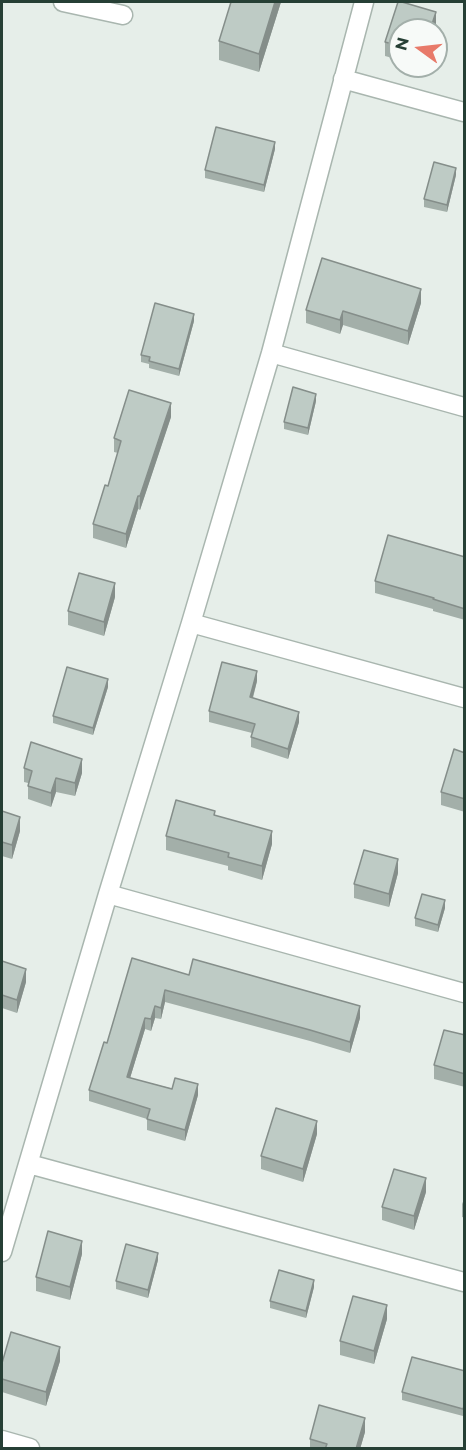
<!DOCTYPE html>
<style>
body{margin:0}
#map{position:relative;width:466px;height:1450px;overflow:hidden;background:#e6eee9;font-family:Montserrat,sans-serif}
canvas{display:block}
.frame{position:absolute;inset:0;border:3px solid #263f35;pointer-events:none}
.north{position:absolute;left:388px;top:18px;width:60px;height:60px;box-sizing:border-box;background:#f7faf8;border:2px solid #a3afaa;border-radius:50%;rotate:285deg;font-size:16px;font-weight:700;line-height:24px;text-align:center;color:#263f35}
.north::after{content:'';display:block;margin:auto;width:21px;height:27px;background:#e87a6a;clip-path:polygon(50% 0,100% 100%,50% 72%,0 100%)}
</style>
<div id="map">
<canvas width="466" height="1450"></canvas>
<div class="frame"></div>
<div class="north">N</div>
</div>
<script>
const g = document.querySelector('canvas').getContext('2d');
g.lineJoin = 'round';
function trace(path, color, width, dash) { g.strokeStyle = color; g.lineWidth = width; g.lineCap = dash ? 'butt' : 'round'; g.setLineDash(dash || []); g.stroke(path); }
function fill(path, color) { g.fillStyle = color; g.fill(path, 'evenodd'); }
const minor = new Path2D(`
 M63,2L123,15
 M343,79L464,112
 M271,353L464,407
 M191,623L464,698
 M108,894L464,993
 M29,1164L464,1282
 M2,1252L108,894L191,623L271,353L364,2
 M2,1440L30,1448`);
const wall = new Path2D(`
 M281,2L259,72L219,60V41Z
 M398,2H402L436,12V25L434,30H400V60L385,56V42Z
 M275,149L264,192L205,178V170Z
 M456,175L447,212L424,207V199Z
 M421,303L408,345L343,325L340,334L306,323V310Z
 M194,321L179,376L149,368V364L141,362V355Z
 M316,401L308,435L284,429V422Z
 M171,417L140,510L138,509L126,548L93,538V524L108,486L118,453L114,452V438Z
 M465,557V620L433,611V609L375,593V581Z
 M115,597L104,636L68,625V611Z
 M257,681L253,698L299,722L288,759L251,747V737L252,733L209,722V711Z
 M108,687L93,735L53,723V716Z
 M465,753V812L441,805V792Z
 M24,768L82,773L75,796L56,792L51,807L28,799V783L24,782Z
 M2,811L20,831L12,859L2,856Z
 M215,815L272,844L262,880L228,870V866L166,850V836Z
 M398,873L389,907L354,898V884Z
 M445,908L438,932L415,926V918Z
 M132,958L189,975L360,1018L350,1053L310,1041L165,1002L161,1019L155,1018L151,1031L145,1029L130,1078L198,1095L185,1141L147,1130V1119L89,1101V1090L107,1043Z
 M2,961L26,982L17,1013L2,1008Z
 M465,1035V1087L434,1079V1065Z
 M317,1134L303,1182L261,1169V1156Z
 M426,1192L414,1230L382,1220V1207Z
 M465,1197V1218L462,1217V1204Z
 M82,1254L70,1300L36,1291V1277Z
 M158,1260L148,1298L116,1289V1281Z
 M314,1287L306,1318L270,1308V1301Z
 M387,1319L374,1364L340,1355V1341Z
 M60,1361L46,1406L2,1392V1363Z
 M465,1371V1410L463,1416L402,1400V1392Z
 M365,1432L360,1449H310V1439Z`);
const shadedWall = new Path2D(`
 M275,2H281L259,72V54Z
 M436,12V25L434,30H430Z
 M275,142V149L264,192V185Z
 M456,168V175L447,212V205Z
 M421,289V303L408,345V331Z
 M343,311V325L340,334V320Z
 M194,314V321L179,376V369Z
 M316,394V401L308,435V428Z
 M171,403V417L140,510V496Z
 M138,496V509L126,548V534Z
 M115,583V597L104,636V622Z
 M257,671V681L250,707V697Z
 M108,679V687L93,735V728Z
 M299,712V722L288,759V749Z
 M82,759V773L75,796V783Z
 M56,778V792L51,807V793Z
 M20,817V831L12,859V845Z
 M272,831V844L262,880V866Z
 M398,859V873L389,907V894Z
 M445,900V908L438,932V925Z
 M26,969V982L17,1013V1000Z
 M165,990V1002L161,1019V1008Z
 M155,1006V1018L151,1031V1019Z
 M360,1006V1018L350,1053V1042Z
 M145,1018V1029L127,1088V1077Z
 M198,1084V1095L185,1141V1130Z
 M317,1121V1134L303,1182V1169Z
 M426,1178V1192L414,1230V1216Z
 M82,1241V1254L70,1300V1287Z
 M158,1253V1260L148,1298V1290Z
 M314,1280V1287L306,1318V1311Z
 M387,1305V1319L374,1364V1351Z
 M60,1347V1361L46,1406V1392Z
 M365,1418V1432L360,1449H356Z`);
const building = new Path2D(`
 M231,2H275L259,54L219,41Z
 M398,2H402L436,12L430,30H400V46L385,42Z
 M216,127L275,142L264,185L205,170Z
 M434,162L456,168L447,205L424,199Z
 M322,258L421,289L408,331L343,311L340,320L306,310Z
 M155,303L194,314L179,369L149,361L150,357L141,355Z
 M293,387L316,394L308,428L284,422Z
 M129,390L171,403L140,496H138L126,534L93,524L105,485L108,486L121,441L114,438Z
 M388,535L465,557V609L433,599L434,598L375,581Z
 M79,573L115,583L104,622L68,611Z
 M222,662L257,671L250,697L299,712L288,749L251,737L255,724L209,711Z
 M67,667L108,679L93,728L53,716Z
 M31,742L82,759L75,783L56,778L51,793L28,786L32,771L24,768Z
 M454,749L465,753V799L441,792Z
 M176,800L215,811L214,815L272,831L262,866L228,857L229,853L166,836Z
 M2,811L20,817L12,845L2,842Z
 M364,850L398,859L389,894L354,884Z
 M422,894L445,900L438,925L415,918Z
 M132,958L189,975L193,959L360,1006L350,1042L310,1030L165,990L161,1008L155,1006L151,1019L145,1018L127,1077L172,1089L175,1078L198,1084L185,1130L147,1119L150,1109L89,1090L104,1042L107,1043Z
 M2,961L26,969L17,1000L2,995Z
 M444,1030L465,1035V1074L434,1065Z
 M276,1108L317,1121L303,1169L261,1156Z
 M394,1169L426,1178L414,1216L382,1207Z
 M48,1231L82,1241L70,1287L36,1277Z
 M126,1244L158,1253L148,1290L116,1281Z
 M279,1270L314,1280L306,1311L270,1301Z
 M353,1296L387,1305L374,1351L340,1341Z
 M11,1332L60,1347L46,1392L2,1379V1363Z
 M412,1357L465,1371V1403L463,1409L402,1392Z
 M319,1405L365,1418L356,1449H325L327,1444L310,1439Z`);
trace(minor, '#a9b6af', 21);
trace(minor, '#fff', 18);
fill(wall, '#a3afa9');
fill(shadedWall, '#858e8a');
fill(building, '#becbc5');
trace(building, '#858e8a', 1.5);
</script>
